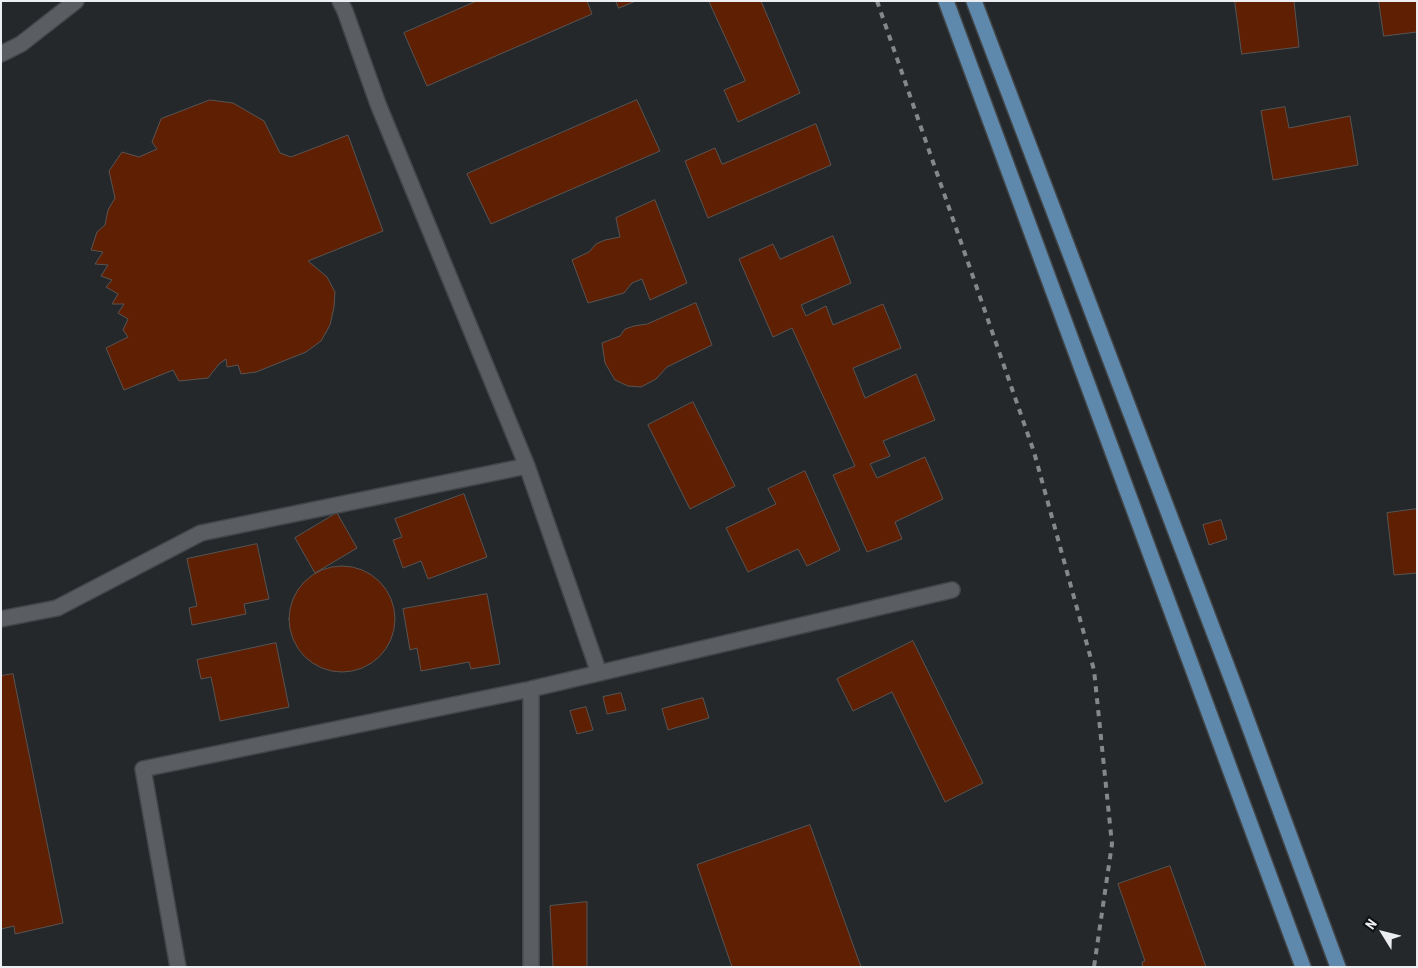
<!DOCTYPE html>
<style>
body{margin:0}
#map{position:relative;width:1418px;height:968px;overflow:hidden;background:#24282b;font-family:"Roboto Condensed",sans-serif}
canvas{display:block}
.frame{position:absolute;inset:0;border:2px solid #eceef1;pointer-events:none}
.north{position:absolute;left:1358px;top:908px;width:50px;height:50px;-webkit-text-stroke:4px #0f1012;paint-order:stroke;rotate:306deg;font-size:14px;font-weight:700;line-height:20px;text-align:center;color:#eceef1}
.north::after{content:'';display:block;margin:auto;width:18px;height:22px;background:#eceef1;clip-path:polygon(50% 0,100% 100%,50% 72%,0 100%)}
</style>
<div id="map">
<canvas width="1418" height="968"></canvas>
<div class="frame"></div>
<div class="north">N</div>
</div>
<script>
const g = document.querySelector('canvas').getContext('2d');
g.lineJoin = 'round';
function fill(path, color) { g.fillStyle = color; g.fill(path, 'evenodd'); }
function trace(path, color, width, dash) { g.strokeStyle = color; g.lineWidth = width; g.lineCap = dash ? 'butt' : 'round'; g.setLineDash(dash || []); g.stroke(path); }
const building = new Path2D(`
 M477,1H587L592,14L427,86L404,33Z
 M616,1H636L619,8Z
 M709,1H761L800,93L738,122L724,90L745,81Z
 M1235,1H1294L1299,47L1242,54Z
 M1379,1H1417V32L1384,36Z
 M210,100L233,103L264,121L280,153L291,157L348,135L383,231L308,261L327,277L335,292L334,307L330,325L321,341L306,352L256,372L241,374L238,365L227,367L226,359L219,364L208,378L179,381L173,370L124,390L106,348L128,337L123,330L128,319L118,313L124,304H112L118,294L106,287L112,280L101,276L108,265L95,264L103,252L91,250L97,232L105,225L108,210L115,198L109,171L122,152L139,157L157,149L152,142L161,119Z
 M637,100L660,151L491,224L467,174Z
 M1285,107L1289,128L1350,116L1358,165L1273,180L1261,111Z
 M816,124L831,165L708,218L685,161L715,148L722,164Z
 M655,200L687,283L650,300L642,279L632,283L624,293L588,303L572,260L589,252L596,244L605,240L620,237L616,218Z
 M833,236L851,283L801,305L806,316L826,306L833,325L883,304L901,348L853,368L865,398L916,374L935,420L883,441L890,456L870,464L877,478L925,457L943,499L895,522L902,539L867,552L833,475L855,466L792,328L773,337L739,259L773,244L780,259Z
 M696,303L712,345L667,367L656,379L641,387L628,386L615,380L605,363L602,343L620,336L625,329L634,326L647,324Z
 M693,402L735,486L690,509L648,425Z
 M805,471L840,550L807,566L798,549L748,572L726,528L776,504L768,489Z
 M464,494L487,557L428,579L421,561L403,568L393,540L402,537L395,519Z
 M1417,509V573L1394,575L1387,513Z
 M337,513L357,548L315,573L295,538Z
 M1221,520L1227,539L1209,545L1203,525Z
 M257,544L269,599L244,604L246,614L192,625L189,608L197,606L187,559Z
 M289 619a53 53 0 1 1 106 0a53 53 0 1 1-106 0Z
 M487,594L500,664L471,669L469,662L421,671L417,648L410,650L403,609Z
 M913,641L983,783L945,802L892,692L853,711L837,679Z
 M276,643L289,707L220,721L211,677L201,679L197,660Z
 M13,674L63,923L15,934L14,926L1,929V676Z
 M621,693L626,710L607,714L603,697Z
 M703,698L709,718L668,730L662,709Z
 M586,707L593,730L577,734L570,711Z
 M810,825L861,967H732L697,865Z
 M1170,866L1206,967H1143L1142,962L1145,961L1118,884Z
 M587,902V967H553L550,906Z`);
const minor = new Path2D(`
 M340,1L345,11L378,104L527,466L599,673
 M1,54L21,44L76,1
 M1,619L57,608L201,533L527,466
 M531,689V967
 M178,967L143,769L531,689L952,590`);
const major = new Path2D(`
 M946,1L1303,967
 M974,1L1234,685L1338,967`);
const rail = new Path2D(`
 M877,1L1034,452L1094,670L1112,844L1094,967`);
fill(building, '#5f1f03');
trace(building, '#595452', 1);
trace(minor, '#434648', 18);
trace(major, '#434648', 18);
trace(minor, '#5a5e62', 15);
trace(major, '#5f89ac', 15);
trace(rail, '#85888b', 4, [6, 6]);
</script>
